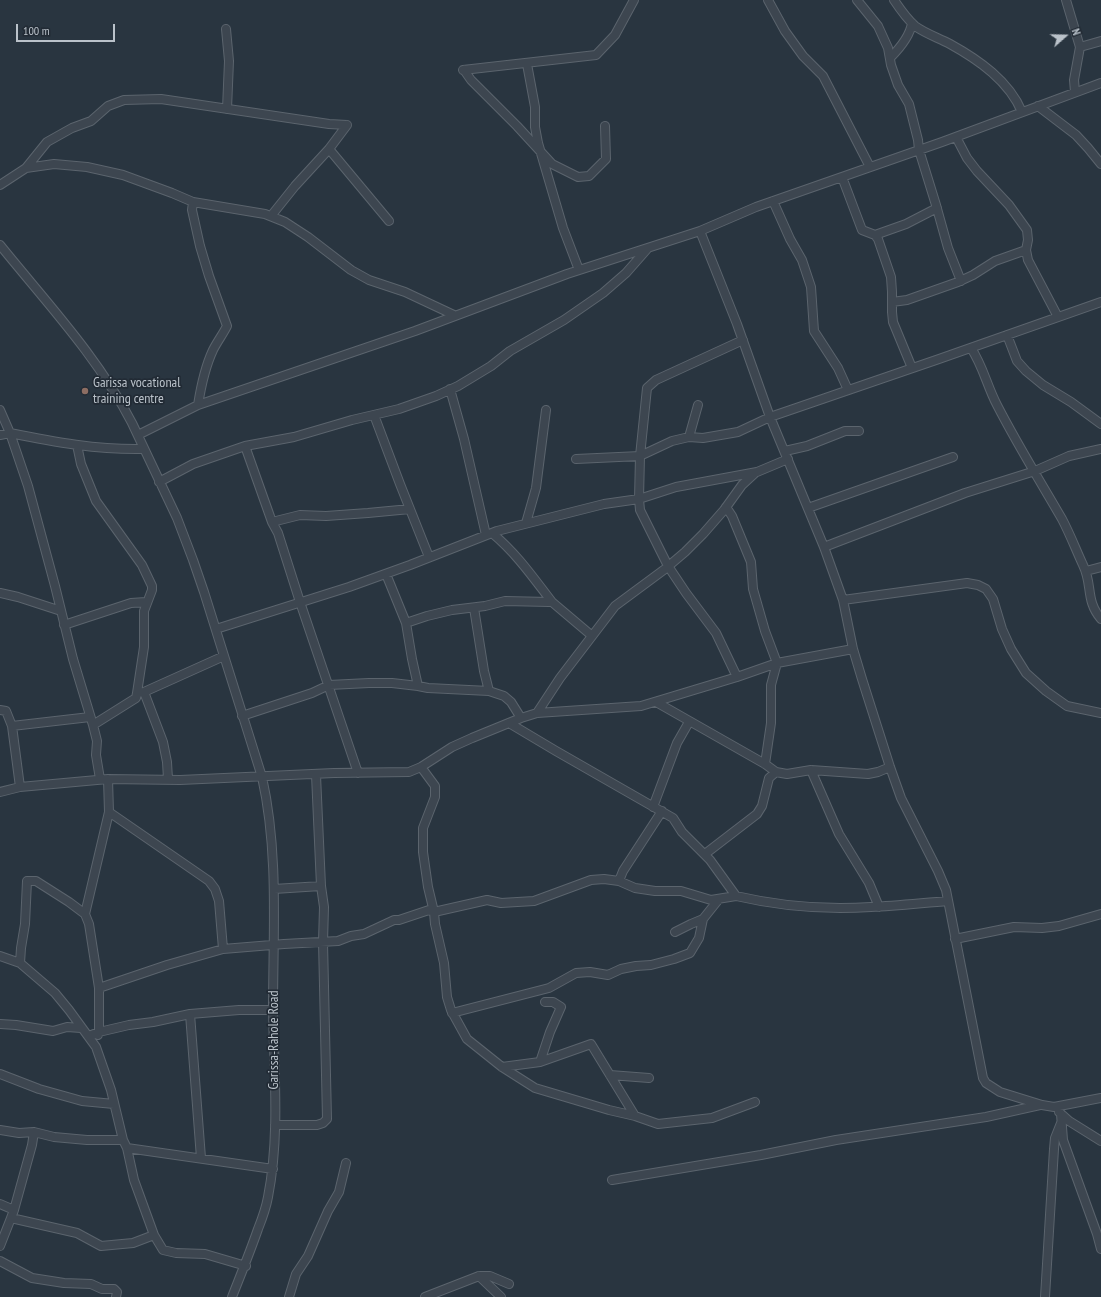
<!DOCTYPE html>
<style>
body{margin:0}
#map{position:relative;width:1101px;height:1297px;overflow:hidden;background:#293540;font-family:"PT Sans Narrow",sans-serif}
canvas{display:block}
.north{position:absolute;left:1045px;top:16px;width:40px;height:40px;-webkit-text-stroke:3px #222b35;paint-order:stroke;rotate:70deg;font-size:11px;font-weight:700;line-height:16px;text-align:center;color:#bac2ca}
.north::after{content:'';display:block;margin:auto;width:14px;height:18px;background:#bac2ca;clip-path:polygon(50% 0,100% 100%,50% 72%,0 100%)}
.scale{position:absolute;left:16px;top:24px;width:99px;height:18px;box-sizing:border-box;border:2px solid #bac2ca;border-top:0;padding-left:5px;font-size:12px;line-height:14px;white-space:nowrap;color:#bac2ca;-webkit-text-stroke:3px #222b35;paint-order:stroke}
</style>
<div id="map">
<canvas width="1101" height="1297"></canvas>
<div class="north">N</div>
<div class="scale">100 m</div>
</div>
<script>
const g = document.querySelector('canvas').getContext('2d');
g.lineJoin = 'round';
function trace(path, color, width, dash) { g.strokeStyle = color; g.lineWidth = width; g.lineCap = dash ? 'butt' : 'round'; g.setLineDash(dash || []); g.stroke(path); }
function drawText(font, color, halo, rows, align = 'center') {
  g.font = font + ' "PT Sans Narrow",sans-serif'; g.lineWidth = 3.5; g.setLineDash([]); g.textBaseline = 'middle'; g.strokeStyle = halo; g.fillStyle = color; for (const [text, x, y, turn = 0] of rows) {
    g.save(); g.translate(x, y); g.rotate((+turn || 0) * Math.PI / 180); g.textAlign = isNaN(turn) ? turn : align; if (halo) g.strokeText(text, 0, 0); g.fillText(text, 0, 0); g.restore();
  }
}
const street = new Path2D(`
 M768,0L785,31L803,56L823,76L870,167
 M857,0L878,26L888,48L891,65L898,85L909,104L918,140L919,150L936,205L948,248L961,281
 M894,0C900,9 906,18 915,26C926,34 939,38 950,44C979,60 1009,81 1022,112
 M1066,0L1080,47L1074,80L1075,92
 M226,29L229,61L227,109
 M1080,47L1101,41
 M890,58C899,49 910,36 912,23
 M527,64L535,107V127L538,143L563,228L579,270
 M463,70L596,55L615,35L634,0
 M464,70L471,80L517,126L552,164L578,177L589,176L606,159L605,126
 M1038,106L1076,135L1088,148L1101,164
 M956,137L967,158L977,171L1009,205L1027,230L1028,240L1026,250L1028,260L1058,317
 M329,149L389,221
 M26,168L54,164L87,167L123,175L172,193L193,202L265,214L285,222L308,237L351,270L369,280L405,292L454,315
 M842,177L862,230L875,235L878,239L891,277L892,292V312L893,322L912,368
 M0,185L26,168L47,142L72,128L91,121L108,106L124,100L161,99L329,124L347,125
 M773,201L790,239L802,260L811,287L814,331L838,368L848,390
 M193,202L192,210L200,246L209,276L227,326C223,334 217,342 213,350C205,367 201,386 198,405
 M271,216L295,186L329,149L347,125
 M700,231L737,324L770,417L824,547L843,600L853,649L862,679L890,767L901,798L938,871L946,890L983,1078L986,1083L1000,1092L1042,1105L1054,1107L1101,1098
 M875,235L906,224L937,208
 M0,245C46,302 98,357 132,423L177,518L193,560L204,592L262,777C279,853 273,932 273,1010C274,1072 280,1136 268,1197C266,1208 262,1219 258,1229C250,1252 241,1274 232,1297
 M892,302L907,300L958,282L973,275L995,261L1026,250
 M1007,335L1017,361L1026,371L1043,385L1071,402L1101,424
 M971,348C983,366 987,386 997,405C1017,444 1040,481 1062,519C1070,534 1076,550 1083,565C1093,585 1085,600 1101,619
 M450,389L464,439L486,535
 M0,410L10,433L28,486L55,586L73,659L93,725L97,741L96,755L100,779
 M374,415L400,484L429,557
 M0,435L10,433C54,442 98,450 143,449
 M138,435L198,405L415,331L567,274L700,231L756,207L942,142L1101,83
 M689,437L698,405
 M77,445L81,464L96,501L142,565L152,586V590L144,611V647L137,693
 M245,446L272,522L278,533L300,602L358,773
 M785,451L807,446L845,431H859
 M576,459L640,456L672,441L689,437L703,438L738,432L770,417L939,359L1101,302
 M159,482L193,464L245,446L294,437L352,420L399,409L436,396L458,386L491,366L510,351L564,320L603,293L626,273L648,248
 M726,507L732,516L751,562L753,589L765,631L777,663L771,685V723L765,764
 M808,508L953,457
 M272,522L300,515L326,516L368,513L410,509
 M526,523L536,488L546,410
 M492,533C517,554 532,576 552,602
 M824,547L965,493L1035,471L1069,456L1101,449
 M1086,571L1101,567
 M386,574L406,623L412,659L418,686
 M0,593L18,597L61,611
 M843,600L967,583L978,585L986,589L993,599L1002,629L1011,649L1026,673L1046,691L1067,706L1101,713
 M474,608L484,671L489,691
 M406,623L427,616L452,610L485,606L505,601L549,602H552L591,635
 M64,625L131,603L146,602
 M216,629L349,587L410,565L497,531L604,504L639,499L676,487L757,472L788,459
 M737,677L716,633L686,593L668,566L640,510L639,499L640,456L647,388L656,380L743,340
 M144,692L163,742L167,762L168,779
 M656,702L765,764L776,772L787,774L811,770L868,774L878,772L890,767
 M0,710L6,711L12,726L20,787
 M537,713L560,678L615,606L665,569L685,552L703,534L724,510L742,485L755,473
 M242,716L312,693L329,685L369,683H392L418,686L428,688L489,691L504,696L511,702L521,718
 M509,723L556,751L673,818L682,832L710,860L736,896C779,906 826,910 871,907C896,906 922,903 948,901
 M93,725L136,698L137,693L144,692L224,656
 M12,726L90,717
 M421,767L435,786V797L423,828V852L428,887L434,912L435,924L444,963L447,997L451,1010L467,1039L502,1067L535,1088L609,1110L635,1116L658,1124L712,1118L755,1102
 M811,770L839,834L869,883L879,907
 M0,792L20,787L108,779L180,780L334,773L409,772L421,767L452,747L472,738L521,718L537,713L641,706L737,677L777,663L853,649
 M653,807L677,743L689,722
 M662,811L623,871L619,881L635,888L655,891H681L711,900L736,896
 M109,812L209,881L215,889L219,901L223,949
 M705,854L757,814L762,806L769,778L776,772
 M274,889L321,886
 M675,932L691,924L703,919L719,899
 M955,939L1014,927L1042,928L1059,926L1101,914
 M0,956L20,963L55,993L69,1010L96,1047L111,1090L123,1140L127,1148L134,1180L154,1235L163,1250L176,1253L205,1254L246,1266
 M20,963L21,948L25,924L27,881H36L69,902L85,914
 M99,988L167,965L223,949L284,944L338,941L351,936L364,934L394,920H399L429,910L434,912L487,900L501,903L534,901L591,880L604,879L619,881
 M452,1013L549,988L576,973L590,972L608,975L621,969L636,966L651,965L674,959L690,953L699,938L703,919
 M190,1014L239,1010H273
 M0,1024L16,1025L53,1031L67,1027L81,1028
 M98,1035L99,1032L129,1025L153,1022L190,1014L201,1158
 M89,1036L99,1032V988L89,924L85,914L109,812L108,779
 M540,1062L550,1032L561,1007L553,1002H545
 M502,1067L540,1062L591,1044L635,1116
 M0,1074L39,1089L82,1101L114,1104
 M610,1075L649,1078
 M1059,1112L1069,1121L1101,1141
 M1061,1114L1063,1140L1097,1234L1101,1249
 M275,1125H317L323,1123L327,1119L323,942L324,907L321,886L316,775
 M0,1130L19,1133L34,1132L54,1137L87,1140H123
 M127,1148L273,1169
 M612,1180L761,1155L836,1140L986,1117L1040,1105
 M0,1204L14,1210L11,1218L77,1233L101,1246L133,1243L154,1235
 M14,1210L32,1145L34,1132
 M0,1246L11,1218
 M0,1261L32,1278L64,1283L91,1284L102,1289H114L117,1292L116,1297
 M479,1276L501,1297
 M289,1297L296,1274L308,1256L328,1211L339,1192L346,1163
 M425,1297L479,1276H490L509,1284
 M1045,1297L1054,1149L1055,1138L1061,1123`);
const markers = [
 [85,391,4,"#8d6e63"]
];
const poiNames = [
 ["Garissa vocational",93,383],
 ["training centre",93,399]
];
const streetNames = [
 ["Garissa-Rahole Road",274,1040,-90]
];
trace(street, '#5b646d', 10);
trace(street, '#3d4650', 8);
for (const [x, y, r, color] of markers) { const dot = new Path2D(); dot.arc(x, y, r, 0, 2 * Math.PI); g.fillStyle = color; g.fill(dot); trace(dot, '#222b35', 1.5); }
drawText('14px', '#bac2ca', '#222b35', poiNames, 'left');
drawText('14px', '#bac2ca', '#222b35', streetNames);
</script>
